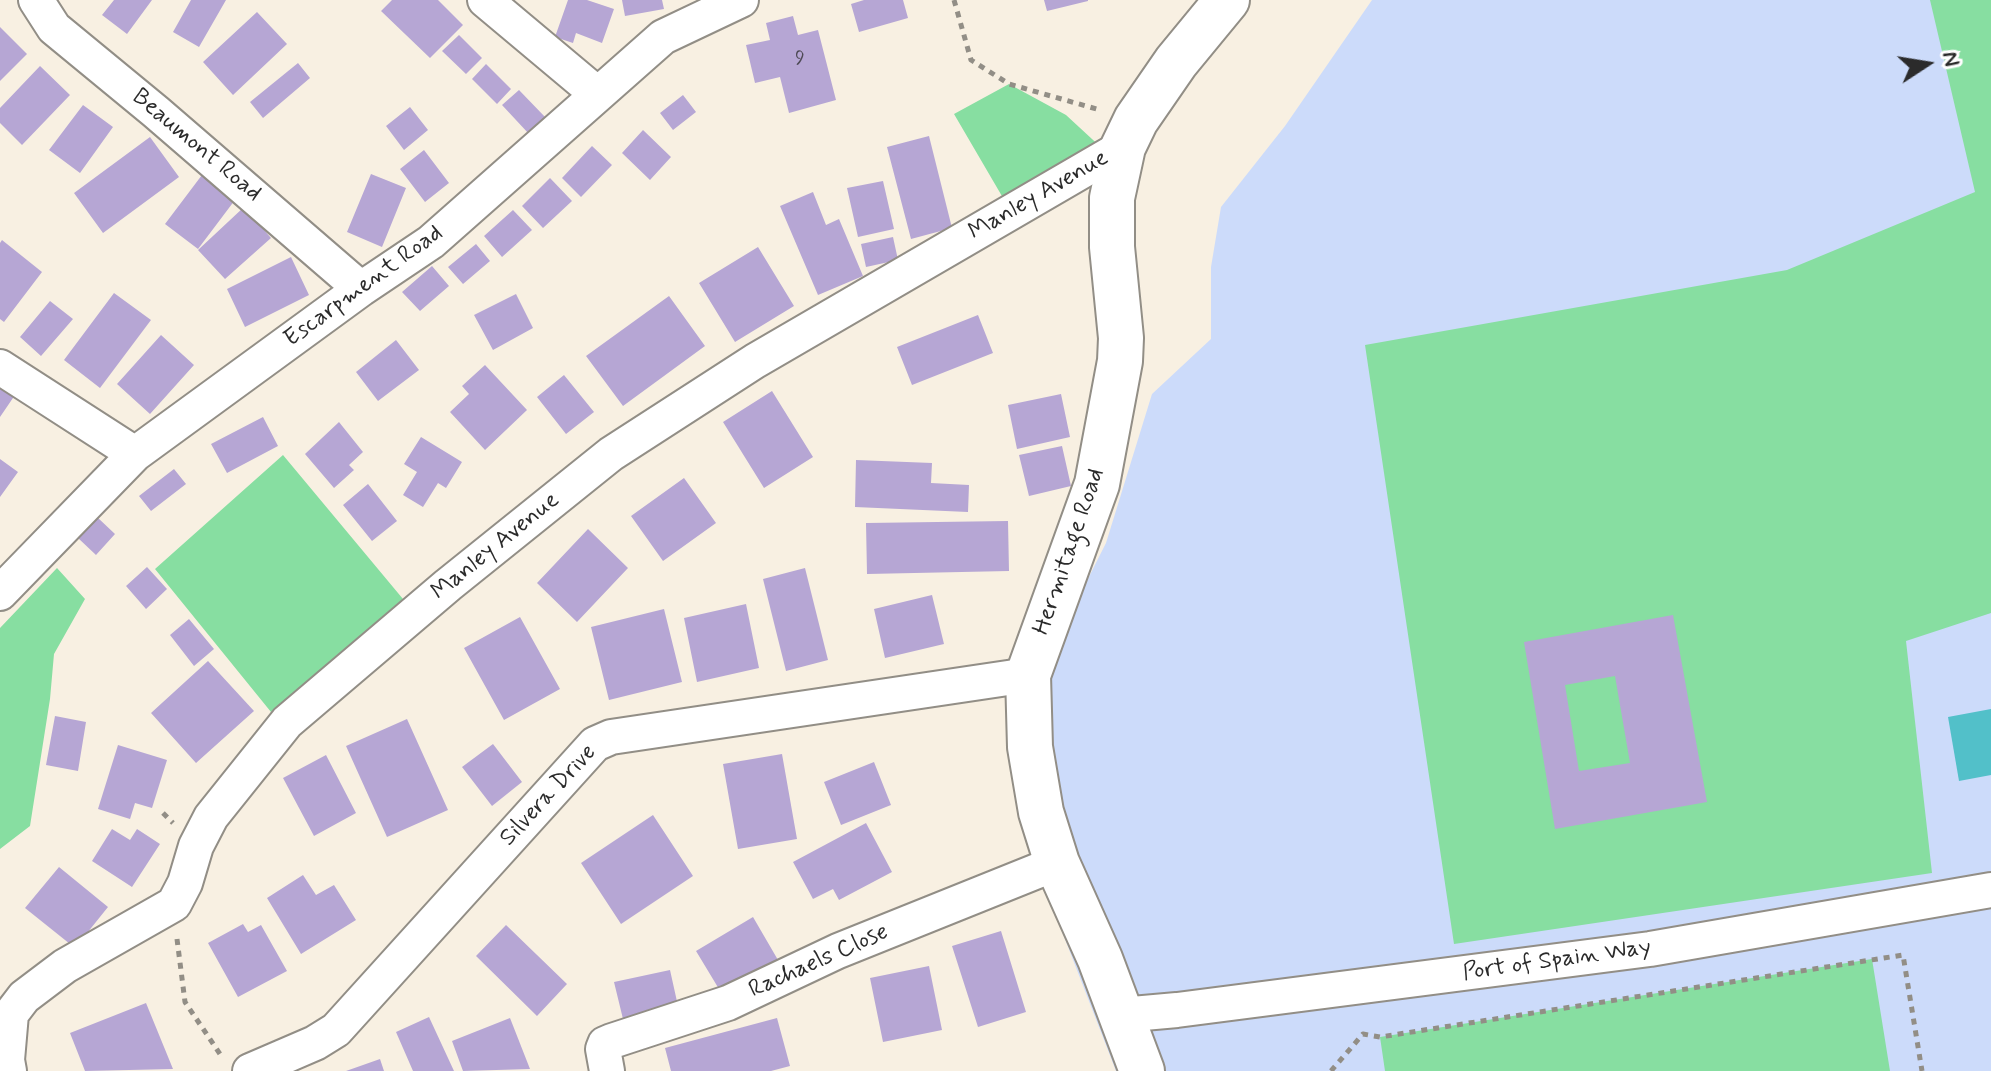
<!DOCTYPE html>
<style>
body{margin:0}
#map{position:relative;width:1991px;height:1071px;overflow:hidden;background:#f8f0e2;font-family:Mynerve,sans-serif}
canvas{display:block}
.north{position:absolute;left:1887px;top:24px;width:80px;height:80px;-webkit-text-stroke:6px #fff;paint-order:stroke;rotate:78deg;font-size:22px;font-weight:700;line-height:32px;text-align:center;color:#2b2b2b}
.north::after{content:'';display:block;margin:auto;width:28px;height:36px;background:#2b2b2b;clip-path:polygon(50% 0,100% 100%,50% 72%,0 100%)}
</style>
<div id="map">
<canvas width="1991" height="1071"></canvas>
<div class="north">N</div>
</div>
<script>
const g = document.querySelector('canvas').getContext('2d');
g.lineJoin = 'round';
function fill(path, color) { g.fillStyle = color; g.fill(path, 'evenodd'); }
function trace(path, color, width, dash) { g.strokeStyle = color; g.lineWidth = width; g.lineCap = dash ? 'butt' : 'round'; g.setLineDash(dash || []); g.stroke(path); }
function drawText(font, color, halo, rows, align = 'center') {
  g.font = font + ' Mynerve,sans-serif'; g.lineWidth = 6; g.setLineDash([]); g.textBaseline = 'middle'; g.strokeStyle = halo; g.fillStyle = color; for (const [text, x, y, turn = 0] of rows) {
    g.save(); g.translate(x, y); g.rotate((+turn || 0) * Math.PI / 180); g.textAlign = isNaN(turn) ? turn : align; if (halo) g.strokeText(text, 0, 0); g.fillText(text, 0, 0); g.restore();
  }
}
const built = new Path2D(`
 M1372,0H1991V1071H1116L1041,877L1050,654L1106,543L1152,394L1211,339V267L1221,207L1285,126Z`);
const green = new Path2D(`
 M1930,0H1991V613L1906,641L1932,873L1454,944L1365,345L1787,270L1975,192Z
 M1009,84L1066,115L1105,151L1013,215L954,114Z
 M283,455L403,599L271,712L155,569Z
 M57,568L85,599L54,654L50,699L30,826L0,849V628Z
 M1872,959L1890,1071H1385L1380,1037Z`);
const water = new Path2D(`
 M1991,709V775L1959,781L1948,717Z`);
const building = new Path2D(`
 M114,0H152L127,34L102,15Z
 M191,0H226L199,47L173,32Z
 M392,0H438L463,25L430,58L381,11Z
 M568,0H587L614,9L602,43L576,33L573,43L555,37Z
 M622,0H662L664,9L625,16Z
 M864,0H903L908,18L859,32L851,4Z
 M1044,0H1088V1L1047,11Z
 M257,12L287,44L233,95L203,62Z
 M793,16L798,35L818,30L836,100L789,113L780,77L755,83L746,45L770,40L766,23Z
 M0,27L27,54L0,81Z
 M459,35L482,58L466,74L442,51Z
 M298,63L310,78L263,118L250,102Z
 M486,64L511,89L497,104L472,79Z
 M40,66L70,95L22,145L0,123V108Z
 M519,90L546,118L529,134L502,105Z
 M683,95L696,112L673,130L660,113Z
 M83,105L113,127L80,173L49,150Z
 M410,107L428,130L404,150L386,126Z
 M643,130L671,157L650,180L622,153Z
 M929,136L952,228L911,239L887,147Z
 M150,137L179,177L103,233L74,193Z
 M592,146L612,165L581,197L562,178Z
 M424,150L449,183L425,202L400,169Z
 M208,167L241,192L198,249L165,224Z
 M371,174L406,188L382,247L347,232Z
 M550,178L572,201L543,228L522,206Z
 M883,181L894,229L858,237L847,188Z
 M813,192L826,225L839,219L863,276L818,295L780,206Z
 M244,207L271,238L225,279L198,250Z
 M513,210L532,230L502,257L484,236Z
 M893,237L898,260L866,267L861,244Z
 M2,240L42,272L4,322L0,319V243Z
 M476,244L490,261L463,284L448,267Z
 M758,247L794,306L735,342L699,283Z
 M291,257L309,295L245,327L227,289Z
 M432,266L449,286L420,311L402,292Z
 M114,293L151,320L100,388L64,360Z
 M516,294L533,328L493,350L474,315Z
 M669,296L705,346L623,406L586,356Z
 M50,301L73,319L41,356L20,337Z
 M978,315L993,353L912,385L897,347Z
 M161,335L194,365L150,414L117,384Z
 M396,340L419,370L378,401L356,372Z
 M485,365L527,410L485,450L450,412L469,394L462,386Z
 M564,375L594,412L566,434L537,397Z
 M0,384L15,395L0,417Z
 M772,391L813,457L764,488L723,422Z
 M1061,394L1070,437L1017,449L1008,405Z
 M263,417L278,446L227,473L211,444Z
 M339,422L363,452L349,465L354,470L334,488L305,454Z
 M421,437L462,462L446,488L438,483L423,507L403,495L417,472L404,464Z
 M1062,446L1071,486L1029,496L1019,455Z
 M0,459L18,472L0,497Z
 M856,460L932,463L931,483L969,485L968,512L855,507Z
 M174,469L186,484L151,511L139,496Z
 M684,478L716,523L663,561L631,516Z
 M368,484L397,521L372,541L343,505Z
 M97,517L115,534L96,555L78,538Z
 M1008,521L1009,571L867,574L866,523Z
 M588,529L628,568L577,622L537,583Z
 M147,567L167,589L146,609L126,586Z
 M805,568L828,660L786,671L763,579Z
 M932,595L944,644L885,658L874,609Z
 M746,604L759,668L697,682L684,618Z
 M664,609L682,682L609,700L591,627Z
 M1673,615L1707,802L1555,829L1524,642ZM1615,676L1630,763L1579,771L1565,685Z
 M520,617L560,689L504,720L464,648Z
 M189,619L214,649L194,666L170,635Z
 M208,661L254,711L196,763L151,713Z
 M55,716L86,722L78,771L46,765Z
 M407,719L448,810L387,837L346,746Z
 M493,744L522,782L492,806L462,767Z
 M118,745L167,760L152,808L135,803L130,819L98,809Z
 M782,754L797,839L738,849L723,764Z
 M326,755L356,813L314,836L283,778Z
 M874,762L891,805L841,825L824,782Z
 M653,815L693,876L621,924L581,863Z
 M866,823L892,872L839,900L833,889L813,899L793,862Z
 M112,829L130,840L137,829L160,844L132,887L92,861Z
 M59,867L108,907L75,948L25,908Z
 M303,875L316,895L334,885L356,920L301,954L267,898Z
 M753,917L778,960L722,994L696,951Z
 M243,924L248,932L261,925L287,971L238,997L208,943Z
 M506,925L567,984L537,1016L476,956Z
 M1001,931L1026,1012L978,1027L952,946Z
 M929,966L942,1030L883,1042L870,978Z
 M670,970L678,1006L623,1019L614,982Z
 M146,1003L173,1069L85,1071L70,1033Z
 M429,1017L454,1071H413L396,1032Z
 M510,1018L530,1069L463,1071L452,1041Z
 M777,1018L790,1066L771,1071H671L665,1048Z
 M380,1059L384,1071H346Z`);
const path = new Path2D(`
 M954,0L971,60L1009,84L1100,110
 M163,813L173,823
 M177,939L185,1002L222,1057
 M1331,1071L1363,1034L1380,1037L1903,955L1922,1071`);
const street = new Path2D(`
 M36,0L54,28L156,112L361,289
 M485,0L596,93
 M0,367L135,454
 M0,593L135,454L361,289L431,242L663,37L741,0
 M1121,1015L1177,1010L1650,949L1991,890
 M9,1071L7,1060L11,1014L24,997L65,966L174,904L185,883L196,846L211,817L287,722L448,585L611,454L755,361L1123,147
 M250,1071L315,1043L336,1030L595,744L611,737L1028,675
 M607,1071L603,1049L605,1044L612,1041L728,1003L838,951L1057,863`);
const secondary = new Path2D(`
 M1142,1071L1100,959L1057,863L1041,812L1030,747L1028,675L1097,484L1120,361L1121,338L1112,247V198L1123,147L1136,120L1176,62L1227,0`);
const numberNames = [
 ["9",800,60]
];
const streetNames = [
 ["Beaumont Road",196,146,40],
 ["Manley Avenue",1039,196,-30],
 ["Escarpment Road",364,287,-36],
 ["Manley Avenue",496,547,-39],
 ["Hermitage Road",1070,552,-71],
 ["Silvera Drive",549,796,-47],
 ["Port of Spain Way",1557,961,-8],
 ["Rachaels Close",819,962,-24]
];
fill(built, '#ccdbfa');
fill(green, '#87dea1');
fill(water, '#52c0c9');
fill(building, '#b6a6d4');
trace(street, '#928e86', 38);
trace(secondary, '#928e86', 48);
trace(path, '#928e86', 5, [6, 6]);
trace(street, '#fff', 34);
trace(secondary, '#fff', 44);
drawText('20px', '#4e4a55', null, numberNames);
drawText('24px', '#2b2b2b', '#fff', streetNames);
</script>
